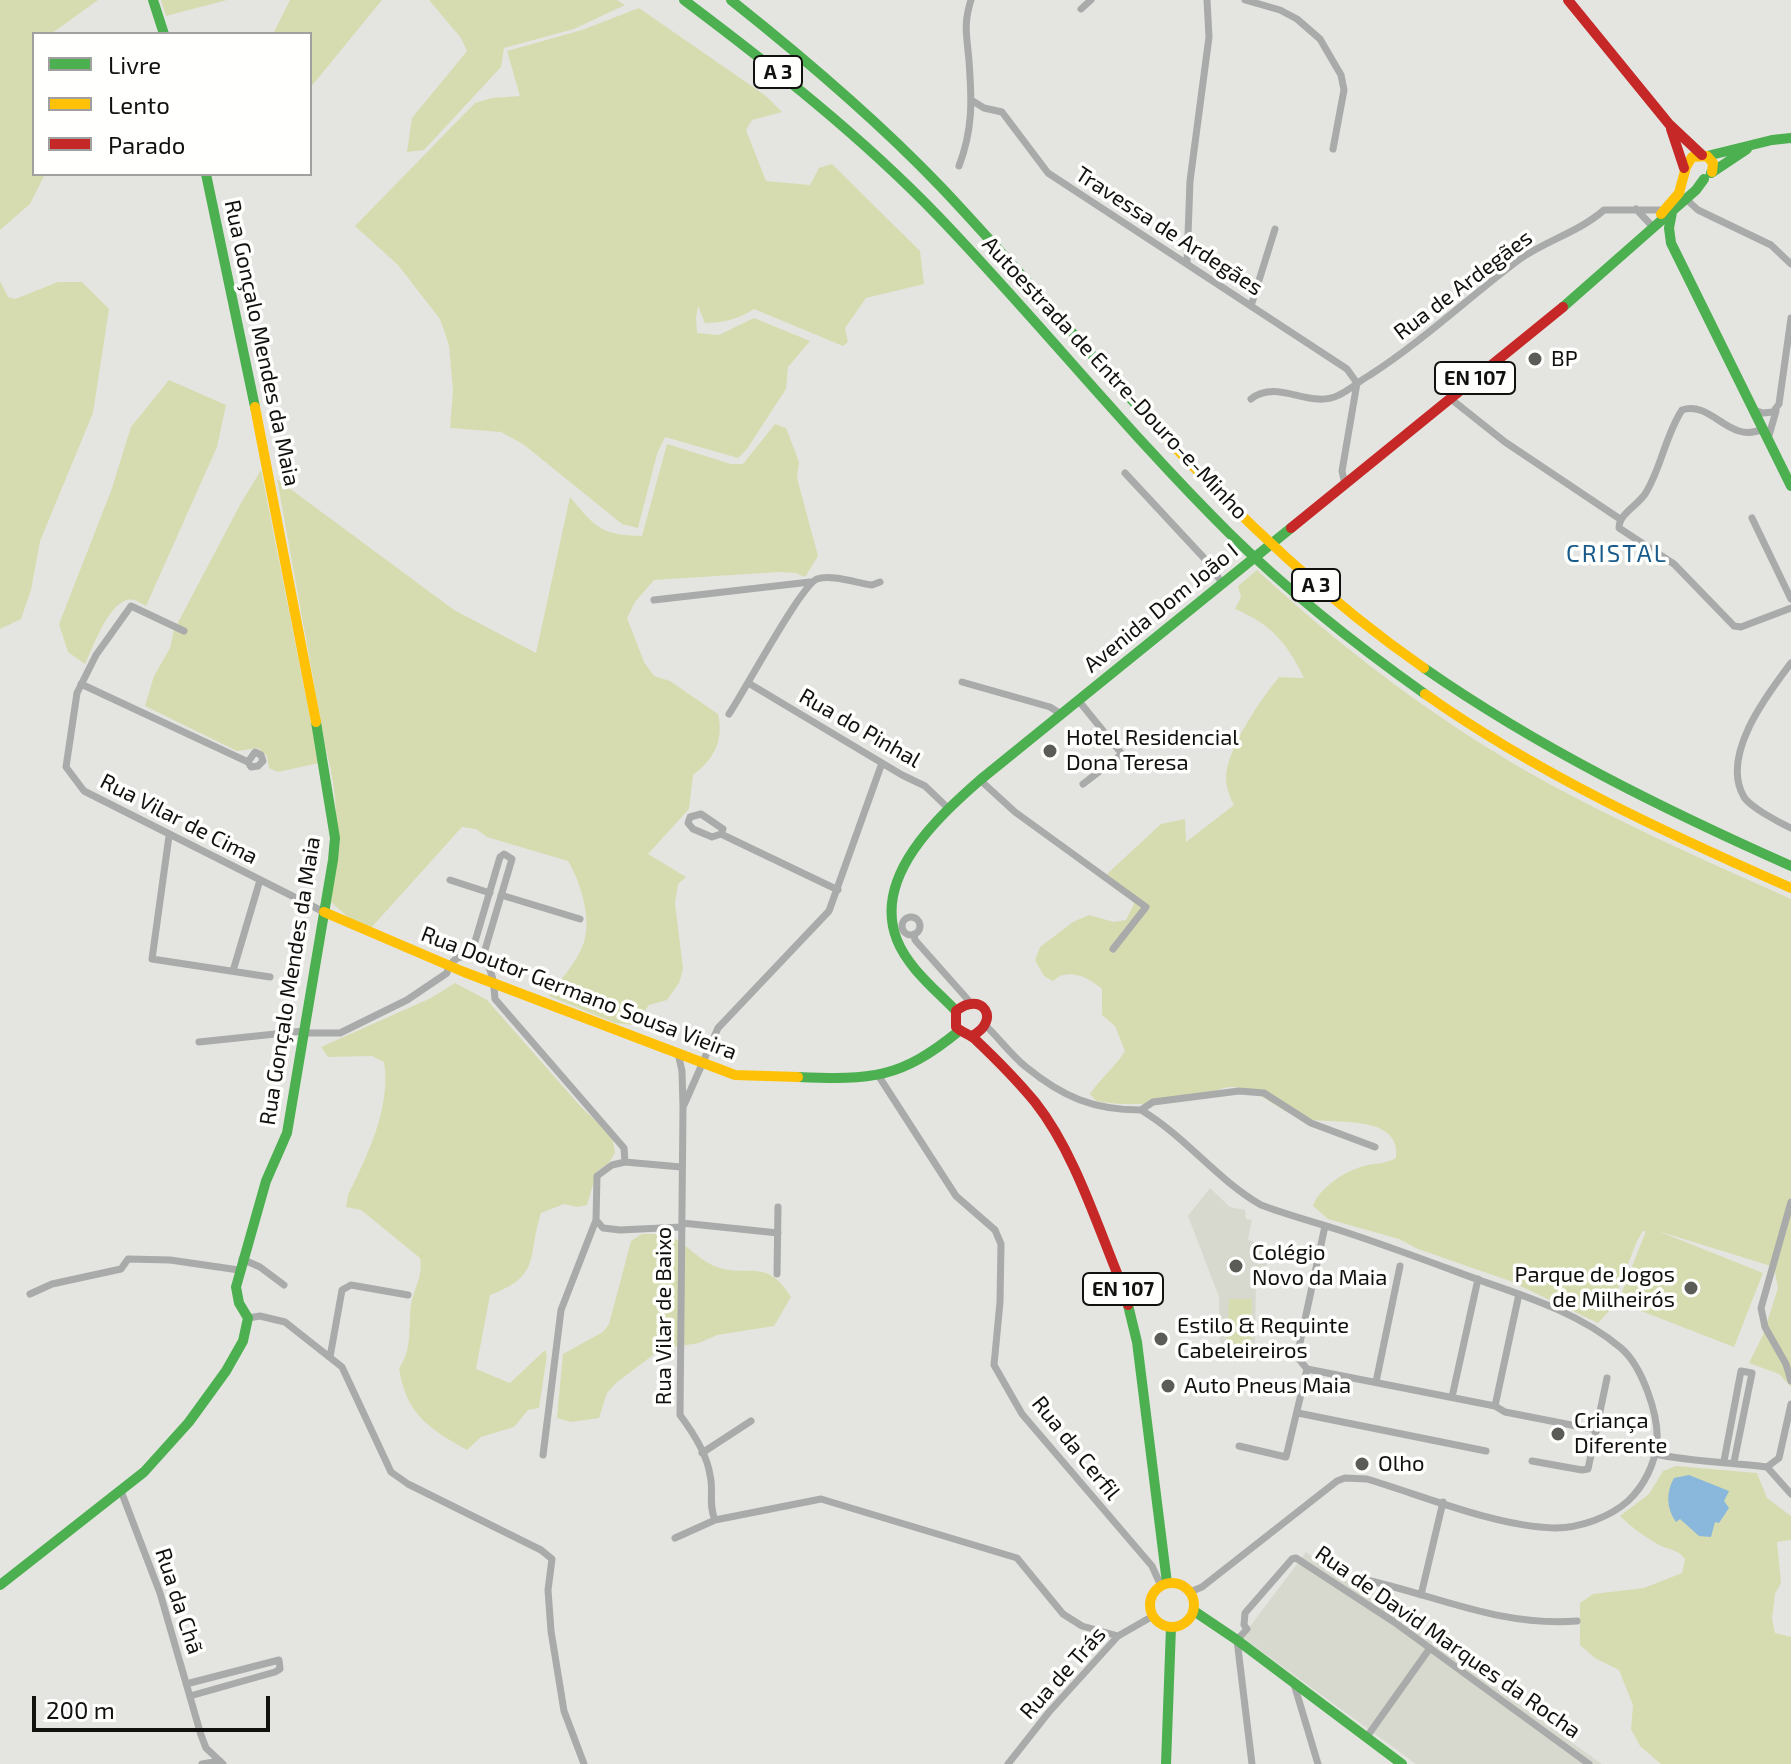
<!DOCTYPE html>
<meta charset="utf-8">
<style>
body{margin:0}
#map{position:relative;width:1791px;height:1764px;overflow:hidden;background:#e4e5e0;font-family:"Exo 2",sans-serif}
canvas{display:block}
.legend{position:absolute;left:32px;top:32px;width:280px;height:144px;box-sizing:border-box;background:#fffffe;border:2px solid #a0a09e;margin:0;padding:10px 14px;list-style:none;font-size:24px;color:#11110f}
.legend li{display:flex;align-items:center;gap:16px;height:40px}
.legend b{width:40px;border:2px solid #a0a09e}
.scale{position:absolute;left:32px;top:1696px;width:238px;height:36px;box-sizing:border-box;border:4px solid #11110f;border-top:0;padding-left:10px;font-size:24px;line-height:28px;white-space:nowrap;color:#11110f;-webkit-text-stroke:6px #fffffe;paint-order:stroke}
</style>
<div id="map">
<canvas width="1791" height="1764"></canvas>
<ul class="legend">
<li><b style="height:10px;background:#4caf50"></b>Livre</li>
<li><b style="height:10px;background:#ffc107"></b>Lento</li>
<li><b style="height:10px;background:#c62828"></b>Parado</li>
</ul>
<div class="scale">200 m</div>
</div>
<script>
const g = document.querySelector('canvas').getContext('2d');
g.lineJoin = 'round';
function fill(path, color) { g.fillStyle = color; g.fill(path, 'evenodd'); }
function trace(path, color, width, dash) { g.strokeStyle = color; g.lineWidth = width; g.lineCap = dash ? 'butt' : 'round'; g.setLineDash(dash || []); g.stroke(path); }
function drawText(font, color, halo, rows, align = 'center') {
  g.font = font + ' "Exo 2",sans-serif'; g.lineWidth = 7; g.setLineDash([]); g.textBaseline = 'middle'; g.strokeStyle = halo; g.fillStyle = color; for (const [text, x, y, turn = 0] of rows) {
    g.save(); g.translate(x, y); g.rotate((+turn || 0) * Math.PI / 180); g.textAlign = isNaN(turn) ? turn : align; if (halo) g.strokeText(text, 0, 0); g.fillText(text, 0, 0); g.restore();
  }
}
const built = new Path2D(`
 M1210,1188L1230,1207L1245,1210L1246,1219L1252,1220L1248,1240L1258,1243L1257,1248L1262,1249L1260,1259L1268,1261L1264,1272L1256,1276L1255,1346L1220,1352L1219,1297L1188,1216Z
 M1306,1552L1602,1764H1416L1242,1637Z`);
const green = new Path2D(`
 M0,0H98L51,34H34V174H45L30,204L0,230Z
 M161,0H227L166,16Z
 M290,0H382L310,88V34H273Z
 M429,0H617L625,5L574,29L504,48L501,67L424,150L407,152L412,118L467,51L461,38Z
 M639,8L766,96L782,112L752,120L746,130L766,181L810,185L819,168L832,164L920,251L924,284L866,298L845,328L848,342L843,346L754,309C739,319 723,323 705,323L698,306L696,318L697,333L719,335L754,318L810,341L788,367L786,389L747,449L738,458L665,437L657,454L638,528L622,524L523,444L501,432L450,428L453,391L449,345L440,319L398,265L355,226L475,103L492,98L520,96L507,51L582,30Z
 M0,281L8,297L15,299L58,282H82L109,309L93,413L40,541L31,590L21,619L0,629Z
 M169,380L226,405L217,447L146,606C142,604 138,601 134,600C111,594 93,648 85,664L68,652L59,624L111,491L131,427Z
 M775,424L786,428L799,462L797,478L818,556L805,577L796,573L779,572L654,580L635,602L627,618L644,662L654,676L670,681L718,714C724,741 714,759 693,775L689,809L648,854L686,877L678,884L675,903L683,969L679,983L667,1000L649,1005L634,1025L615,1023L549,996C560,980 578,961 584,942C592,918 580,881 568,861L487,837L476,829L462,827L370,929L350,919L331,902C337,847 341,805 326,750L277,479L454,610L536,653L570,497C596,528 601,535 642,536L667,444L731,464H743Z
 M261,470L319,763L278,772L269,768L267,756L258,748L237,751L145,706L154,676L170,648L174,630L241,503Z
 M1257,570C1352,658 1457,736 1572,796C1643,833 1717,866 1791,899V1405V1387L1779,1374L1749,1363L1763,1335L1778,1288L1774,1267L1658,1231L1763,1273L1734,1347L1618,1302L1646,1231H1643L1637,1241L1610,1310L1598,1323L1510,1281L1418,1249L1399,1239L1328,1219L1313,1206C1319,1188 1345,1171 1364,1166C1375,1163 1386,1164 1396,1158C1402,1111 1328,1126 1301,1118C1277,1111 1256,1085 1229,1087C1221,1088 1213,1092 1205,1094C1170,1102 1131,1108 1096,1101L1090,1094C1101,1078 1115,1067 1125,1051L1115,1026L1102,1015V989C1089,977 1067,967 1053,981L1044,976L1035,960L1040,947L1073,922L1089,915L1114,922L1126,920L1134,904L1130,895L1107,874L1161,824L1185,819L1186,842L1234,805C1229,796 1226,787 1226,776C1228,747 1261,699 1279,677L1304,678C1288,644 1271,624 1235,609L1241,597L1238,586Z
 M455,983L487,1000L581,1107L612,1136L615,1153L608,1164L597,1171L587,1205L577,1207L564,1204L541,1213C527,1256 542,1276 490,1295L476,1369L510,1383L545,1350L547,1355L539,1408L528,1410L514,1427L481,1437L467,1450C428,1428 406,1414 399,1368C414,1348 407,1323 412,1300C416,1285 423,1274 420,1258L361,1210L346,1207L348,1195C368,1154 391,1108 384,1062L372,1056L328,1057L321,1047L431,998Z
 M642,1234C651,1234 666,1233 673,1237C688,1246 698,1259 714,1266C747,1279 766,1256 791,1297L774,1326L717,1335L699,1343L661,1349L616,1383L607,1393L599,1418L571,1422L557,1418L563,1354L603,1332L609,1324L631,1241Z
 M1229,1299H1252L1251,1346H1227Z
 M1676,1466L1757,1473L1767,1498L1791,1516V1540L1777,1542L1781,1583L1775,1594L1772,1619L1775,1633L1791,1637V1764H1661L1640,1746L1631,1729L1633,1705L1619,1670L1595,1658L1580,1645V1603L1593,1594L1644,1588L1682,1573L1685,1559C1678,1549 1668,1550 1657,1544C1644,1536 1631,1527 1620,1516L1649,1494L1663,1471Z`);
const water = new Path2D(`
 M1689,1475L1729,1491L1724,1501L1729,1508L1719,1523L1715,1522L1711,1537L1699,1536L1680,1519L1676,1522C1666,1508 1666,1492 1674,1478Z`);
const street = new Path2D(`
 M1245,0L1280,10L1297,19L1320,39L1341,75L1344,90L1333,149
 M1081,9L1091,0
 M971,100L984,108L1002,112L1048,173L1347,369L1357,383L1342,471L1345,484
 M959,166C973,129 972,101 969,61C967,36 963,25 971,0
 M1686,199L1698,210L1771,245L1791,264
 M1636,209L1653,227
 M1187,262L1190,181L1209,37L1207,0
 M1251,306L1275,229
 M1251,399C1278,378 1310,410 1339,395C1350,390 1359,381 1370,375C1424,340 1469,297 1520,259C1547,240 1579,232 1604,210H1665
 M1451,399L1505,442L1620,519
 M1754,410L1763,413L1773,412L1779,404L1791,318
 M1763,429C1729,445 1712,400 1682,410C1665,436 1661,469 1645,494C1637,506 1619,514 1619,528L1674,564L1734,626L1741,627L1791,608
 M1768,439L1776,411
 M1125,473L1204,558L1223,584
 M1752,518L1791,599
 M654,600L810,582
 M184,631L131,606L96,655L77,693L66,767L84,791L324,912
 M1791,663C1766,696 1720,756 1744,797C1750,807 1780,823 1791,828
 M962,682L1050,707L1061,714
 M81,684L248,762L251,767L258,766L263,761L261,755L255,752L248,762
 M750,684L902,775L925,786L948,808
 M1078,700L1122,754L1083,784
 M729,714C744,692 801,585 817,579C831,574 857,583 872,585L880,582
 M980,780L1015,812L1146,907L1113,949
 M721,834L712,837L693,829L688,823L690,817L701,814L723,829L721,834L838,890
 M169,836L152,959L270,977
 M450,880L490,893
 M501,895L580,919
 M902 926a9 9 0 1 1 18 0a9 9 0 1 1-18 0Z
 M914,934L915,940L970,1002
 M471,955L500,857L504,854L512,859L482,960
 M233,971L260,880
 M986,1026C1000,1039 1011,1055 1026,1067C1063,1097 1093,1110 1141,1110L1153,1102L1239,1091L1264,1093L1311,1123L1375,1147
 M304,1033H340L407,1000L447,973C450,953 477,950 488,966C494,976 494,988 495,999L624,1148L625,1162
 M199,1042L304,1031
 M678,1053L682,1071L683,1107L680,1415C692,1431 707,1454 710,1475C714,1491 708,1504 715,1520
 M878,1075L956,1196L995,1230L1001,1244L1000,1302L994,1365L1022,1414L1152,1566L1161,1586
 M684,1105L718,1028L829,911L882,763
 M1141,1110C1185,1136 1216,1179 1261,1205C1287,1215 1315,1222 1342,1231C1388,1246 1433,1263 1479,1280C1528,1297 1581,1314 1621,1348C1642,1366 1659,1415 1657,1442C1655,1464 1644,1486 1628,1501C1610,1517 1580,1528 1555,1528C1497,1527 1424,1496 1367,1479L1345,1478L1337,1481L1202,1587L1190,1592
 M681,1167L625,1162L612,1165L597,1176L596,1220L603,1228L620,1230L682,1227
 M1791,1202L1761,1308L1765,1327L1786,1364L1791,1381
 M682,1223L778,1233
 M1325,1226L1298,1352L1299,1359L1307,1369L1495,1406L1519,1294
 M242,1259L260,1267L284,1285
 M777,1274L778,1207
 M30,1294L52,1284L121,1269L128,1259L170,1260L239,1270
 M248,1318L260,1316L285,1322L342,1367L391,1472L408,1484L541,1550L552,1559L548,1590L551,1631L564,1711L584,1764
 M330,1357L342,1290L351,1285L408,1295
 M1376,1382L1400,1266
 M1452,1397L1478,1279
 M1495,1406L1505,1412L1597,1430
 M1298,1413L1486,1451
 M1239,1446L1286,1457L1307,1369
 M702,1453L751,1421
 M1655,1454C1692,1462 1730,1462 1767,1467
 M543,1455L561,1310L596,1220
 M1532,1461L1582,1470L1588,1469L1607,1378
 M1724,1461L1741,1371L1752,1373L1734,1462
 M1767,1467L1779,1458L1791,1404
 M1767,1467L1791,1494
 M121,1491L160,1593L201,1735L206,1748L223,1764
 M675,1538L715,1520L821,1499L1017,1558L1063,1614L1082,1626L1118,1636
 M1362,1579C1436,1595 1499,1627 1577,1621
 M1421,1595L1443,1502
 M186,1684L279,1660L280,1669L275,1672L190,1696
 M1294,1684L1318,1764
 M1366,1738L1430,1648
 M202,1764L220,1761
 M1008,1764L1049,1712L1118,1636L1153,1616
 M1252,1764L1237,1640L1247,1629L1244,1625L1245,1613L1292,1559L1296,1558L1394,1622L1589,1764`);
const fast = new Path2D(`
 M153,0L164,34
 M684,0C773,67 861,136 938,216C1037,319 1127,432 1229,533C1289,592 1356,645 1425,694
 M731,0C804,58 876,119 941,187C1012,262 1079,342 1149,419
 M1707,156L1772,140L1791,138
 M1711,173L1747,149
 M206,174L255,407
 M1672,212L1669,228L1671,243L1791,486
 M1563,307L1696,190L1704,179
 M1424,668C1539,748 1663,809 1791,866
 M956,1011C936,990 908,968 897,940C872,877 938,817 980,780L1291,528
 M798,1077C872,1080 900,1079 959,1031
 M1128,1305L1137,1342L1167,1583
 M0,1585L144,1472L189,1422L226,1371L243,1341L248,1318L239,1303L236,1287L266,1181L287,1133L333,860L335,838L316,722
 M1194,1611L1237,1640L1402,1764
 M1166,1764L1171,1627`);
const slow = new Path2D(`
 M1661,214L1679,193L1686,167L1692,157L1707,156L1713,163L1712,172
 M255,407L316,722
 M1149,419C1232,511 1322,597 1424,668
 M1425,694C1540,775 1664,832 1791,888
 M324,912L464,972L735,1075L798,1077
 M1150 1605a22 22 0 1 1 44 0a22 22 0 1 1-44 0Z`);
const jam = new Path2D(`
 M1568,0L1669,124L1702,155
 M1671,129L1684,168
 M1291,528L1563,307
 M972,1036C1002,1020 982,990 956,1011V1027C962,1033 970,1034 976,1040C996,1059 1017,1080 1035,1102C1076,1154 1098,1229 1124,1290L1128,1305`);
const markers = [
 [1535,359,8,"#5b5b58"],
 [1050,751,8,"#5b5b58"],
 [1236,1266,8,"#5b5b58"],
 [1691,1288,8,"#5b5b58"],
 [1161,1339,8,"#5b5b58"],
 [1168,1386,8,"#5b5b58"],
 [1558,1434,8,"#5b5b58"],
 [1362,1464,8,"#5b5b58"]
];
const shields = [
 [778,72,48],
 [1475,378,80],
 [1316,585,48],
 [1123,1289,80]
];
const shieldNames = [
 ["A 3",778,72],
 ["EN 107",1475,378],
 ["A 3",1316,585],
 ["EN 107",1123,1289]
];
const streetNames = [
 ["Travessa de Ardegães",1169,231,33],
 ["Rua de Ardegães",1463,285,-37],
 ["Rua Gonçalo Mendes da Maia",262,343,78],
 ["Autoestrada de Entre-Douro-e-Minho",1115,378,47],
 ["Avenida Dom João I",1161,608,-39],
 ["Rua do Pinhal",860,728,30],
 ["Rua Vilar de Cima",179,819,27],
 ["Rua Gonçalo Mendes da Maia",290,981,-81],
 ["Rua Doutor Germano Sousa Vieira",579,993,21],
 ["Rua Vilar de Baixo",664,1316,-90],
 ["Rua da Cerfil",1076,1448,51],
 ["Rua da Chã",179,1601,72],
 ["Rua de David Marques da Rocha",1448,1642,35],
 ["Rua de Trás",1063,1673,-48]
];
const poiNames = [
 ["BP",1551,359],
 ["Hotel Residencial",1066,738],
 ["Dona Teresa",1066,763],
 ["Colégio",1252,1253],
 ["Novo da Maia",1252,1278],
 ["Parque de Jogos",1675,1275,"right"],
 ["de Milheirós",1675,1300,"right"],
 ["Estilo & Requinte",1177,1326],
 ["Cabeleireiros",1177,1351],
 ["Auto Pneus Maia",1184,1386],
 ["Criança",1574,1421],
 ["Diferente",1574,1446],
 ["Olho",1378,1464]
];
const neighbourhoodNames = [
 ["CRISTAL",1617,554]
];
fill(built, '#d7d9ce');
fill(green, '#d7dcb0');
fill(water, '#89b8dc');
trace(street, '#a9aaaa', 7);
trace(fast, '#4caf50', 10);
trace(slow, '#ffc107', 10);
trace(jam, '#c62828', 10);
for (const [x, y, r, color] of markers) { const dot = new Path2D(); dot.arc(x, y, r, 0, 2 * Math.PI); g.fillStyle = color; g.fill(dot); trace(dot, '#fffffe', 3); }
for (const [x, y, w] of shields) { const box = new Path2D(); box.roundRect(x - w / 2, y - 16, w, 32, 6); g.fillStyle = '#fffffe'; g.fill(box); trace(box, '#11110f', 2); }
drawText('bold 20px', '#11110f', null, shieldNames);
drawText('22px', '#11110f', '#fffffe', streetNames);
drawText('22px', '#11110f', '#fffffe', poiNames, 'left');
g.letterSpacing = '2px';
drawText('24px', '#185b8a', '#fffffe', neighbourhoodNames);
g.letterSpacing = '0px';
</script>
